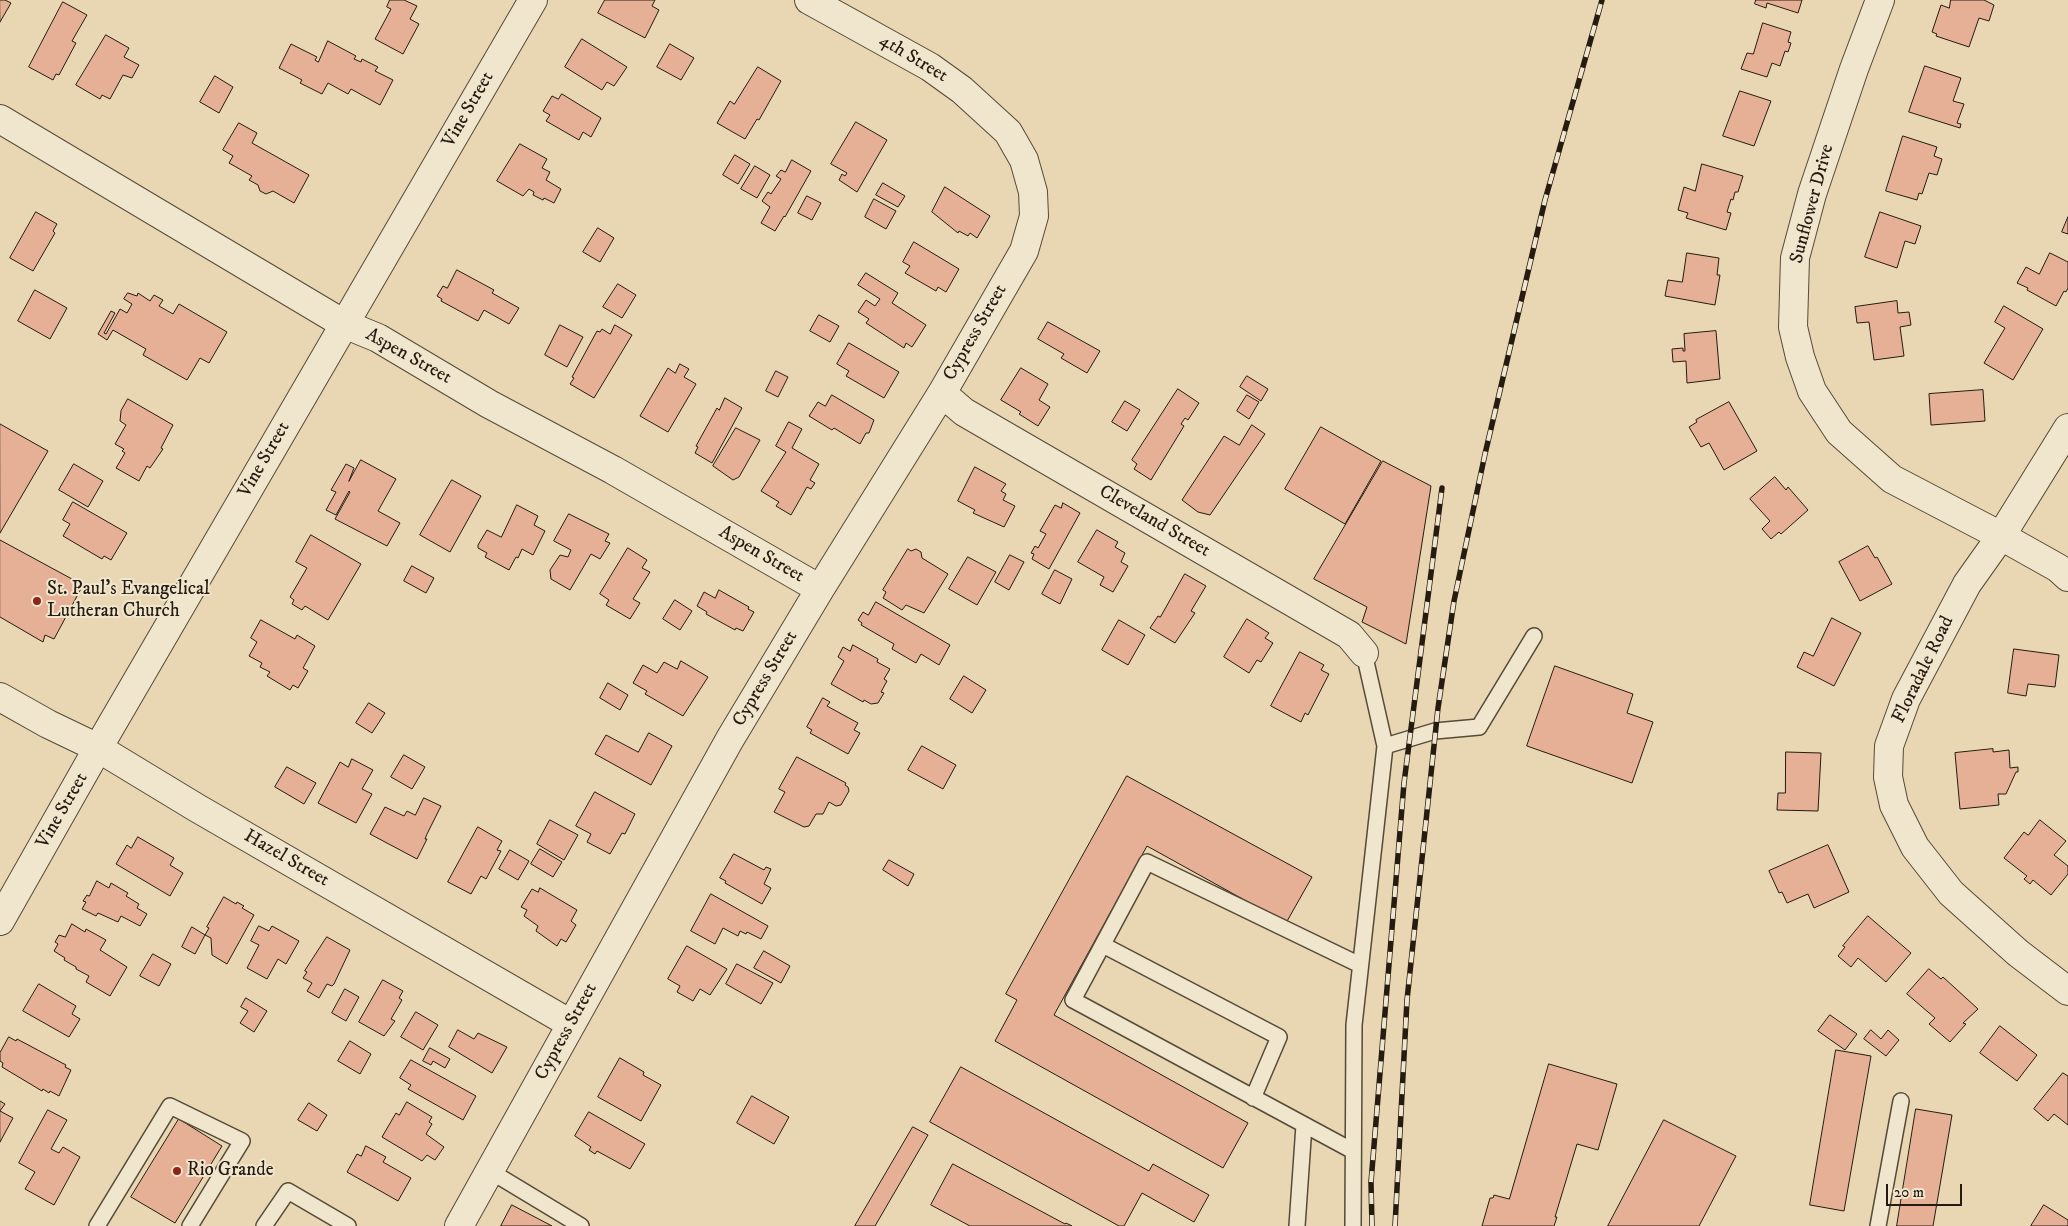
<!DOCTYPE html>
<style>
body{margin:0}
#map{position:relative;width:2068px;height:1226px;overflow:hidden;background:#e8d7b2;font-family:"IM FELL DW Pica",serif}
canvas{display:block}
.scale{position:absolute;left:1886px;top:1184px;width:76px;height:22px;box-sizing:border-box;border:2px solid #251b10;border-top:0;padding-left:6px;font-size:15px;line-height:18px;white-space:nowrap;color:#251b10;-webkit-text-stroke:4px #f0e5cd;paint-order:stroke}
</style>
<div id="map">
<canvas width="2068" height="1226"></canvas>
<div class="scale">20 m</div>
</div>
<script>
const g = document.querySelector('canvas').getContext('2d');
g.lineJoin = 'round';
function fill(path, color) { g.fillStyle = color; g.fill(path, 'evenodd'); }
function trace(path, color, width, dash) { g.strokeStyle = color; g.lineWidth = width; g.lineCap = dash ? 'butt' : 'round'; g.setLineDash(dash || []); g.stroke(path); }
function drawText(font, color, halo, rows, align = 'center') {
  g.font = font + ' "IM FELL DW Pica",serif'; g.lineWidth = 4; g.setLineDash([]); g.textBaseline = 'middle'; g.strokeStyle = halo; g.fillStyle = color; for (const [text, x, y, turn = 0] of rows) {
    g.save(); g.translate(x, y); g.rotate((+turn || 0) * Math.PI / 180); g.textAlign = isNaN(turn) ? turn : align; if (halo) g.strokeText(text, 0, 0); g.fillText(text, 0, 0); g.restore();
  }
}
const building = new Path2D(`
 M0,0H5L11,3L0,22Z
 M390,0H404L417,6L410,19L419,24L403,54L375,39L391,9L387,7Z
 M605,0H655L652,6L659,10L645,38L598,13Z
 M1756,0H1802L1798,13L1767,3L1766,8L1755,4Z
 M1951,0H1984L1994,5L1989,21L1979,18L1969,47L1936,36L1937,34L1932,32L1941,5L1949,8Z
 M63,2L87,15L72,41L76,43L59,75L56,74L53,80L29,67Z
 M1763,23L1791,32L1788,42L1791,43L1788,52L1785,51L1780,66L1772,63L1767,77L1741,69L1747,53L1753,54Z
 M106,35L129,48L124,57L139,65L132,78L123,75L110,99L102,95L100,99L76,85Z
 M582,39L627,67L614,86L607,82L602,90L565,67Z
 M328,41L356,56L354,59L361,62L362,59L378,67L375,71L393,80L380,105L351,89L348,94L328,83L322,94L300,83L302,80L279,68L291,44L317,57L315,60L318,62Z
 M670,44L694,58L681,80L657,67Z
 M1925,66L1961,78L1953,101L1964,104L1957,123L1961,124L1960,128L1909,112Z
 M758,67L781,81L759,120L757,119L745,139L717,123L730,101L734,104Z
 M215,76L233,87L219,113L200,102Z
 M1740,91L1771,101L1754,146L1723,136Z
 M562,94L601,118L591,137L583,132L579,140L546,121L550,115L543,111L552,96L558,99Z
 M856,122L887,140L857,192L839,180L842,174L845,176L847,173L831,164Z
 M239,123L257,133L252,143L309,175L294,203L273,191L266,194L260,191L258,185L249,180L252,176L229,163L233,156L223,150Z
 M1903,136L1937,147L1934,156L1942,159L1937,175L1929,173L1922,194L1919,193L1917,200L1886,191Z
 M520,144L547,159L542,168L550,172L546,180L561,189L554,203L544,198L543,200L533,195L534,192L529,189L523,196L497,181Z
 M735,155L750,164L738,184L723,175Z
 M792,160L811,171L785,217L784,216L775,231L761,223L770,207L762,201L768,192L771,194L781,179L776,176L781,170L785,172Z
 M1702,164L1743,176L1738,192H1735L1733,200L1731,199L1727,212L1731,213L1726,230L1686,218L1688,213L1678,210L1684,187L1695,191Z
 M755,166L770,175L757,198L741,189Z
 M883,183L905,196L898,207L876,195Z
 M945,187L990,216L977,238L970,233L968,236L959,231L958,233L932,212Z
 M807,196L821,203L812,220L798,213Z
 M874,199L896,211L886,229L865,217Z
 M36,212L57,224L53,231L55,233L33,271L10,258Z
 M1880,212L1921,226L1915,244L1905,241L1897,268L1865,257Z
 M2068,217V234L2062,232Z
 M598,228L614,238L600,262L583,252Z
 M914,242L959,269L946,292L938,287L936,291L905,273L910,266L903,262Z
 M1687,253L1719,258L1717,275H1720L1715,305L1665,296L1668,280L1682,282Z
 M2050,253L2068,262V288L2066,292L2064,291L2056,306L2027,290L2028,288L2017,283L2026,267L2039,274Z
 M457,270L494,290L492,293L519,308L509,324L484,310L478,321L441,301L442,299L437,296L443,286L447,288Z
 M866,273L898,293L892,303L926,325L912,347L906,343L904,348L866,323L869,319L858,312L866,300L875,306L880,299L858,285Z
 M618,284L636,295L622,318L603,307Z
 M35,290L67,308L50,339L18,321Z
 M128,293L137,296L138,293L150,301L154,295L163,300L159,306L173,314L179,304L227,332L209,363L200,358L187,380L143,355L146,349L113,330L107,340L98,334L111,311L115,313L104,333L106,334L120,309L127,313L132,304L124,299Z
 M1897,301L1898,313L1909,312L1911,325L1900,327L1904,356L1874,360L1869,322L1857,323L1855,307Z
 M2004,306L2043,329L2013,380L1984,363L2005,328L1995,322Z
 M819,315L839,326L830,342L810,331Z
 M1048,322L1100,351L1087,373L1061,358L1064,354L1038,339Z
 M560,325L583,337L567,367L545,355Z
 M615,325L632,335L594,398L570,384L574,378L572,377L597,331L600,332L602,329L610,334Z
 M1716,331L1720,379L1687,383L1686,361L1673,362L1672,349L1683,348V351H1685L1684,334Z
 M849,343L899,372L884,398L846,376L849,371L837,364Z
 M680,364L689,369L684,377L696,384L668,432L640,416L668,368L675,373Z
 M1021,368L1048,384L1039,400L1050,407L1038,426L1019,414L1021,412L1001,400Z
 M776,371L788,377L778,397L766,391Z
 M1247,376L1268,389L1261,401L1240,387Z
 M1178,389L1199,403L1188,420L1185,418L1181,424L1184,426L1151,480L1134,469L1137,464L1132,460Z
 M1983,390L1985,421L1931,425L1929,394Z
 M832,395L874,420L869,433H866L860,444L834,428L832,430L809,416L818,402L825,406Z
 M1247,395L1259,402L1249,419L1237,411Z
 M725,398L742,408L712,463L695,453L698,447L696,446L717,408L719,410Z
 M128,399L173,425L161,448L163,449L150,468L147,466L139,481L116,468L125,453L122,451L124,449L115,444L126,425L120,421L121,411Z
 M1125,401L1140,410L1127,431L1112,422Z
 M1729,402L1757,451L1724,470L1709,443L1701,447L1689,427L1697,422L1696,420Z
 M789,422L802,429L792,448L819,464L810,480L815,483L811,489L807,487L791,515L776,506L779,502L761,491L786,452L776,446Z
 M0,424L48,451L0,533Z
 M1252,425L1265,434L1210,515L1198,512L1182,500L1224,436L1239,445Z
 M1321,427L1381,461L1345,524L1285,489Z
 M736,428L760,440L739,477L733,480L713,466Z
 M361,460L396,479L378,511L400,523L387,546L335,519L350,492L349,491L336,515L326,510L336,492L331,490L346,464L354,468L349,481Z
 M1383,461L1431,486L1406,644L1362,622L1367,607L1314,579Z
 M74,464L103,481L88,507L59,490Z
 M975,467L1006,484L1001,491L1006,494L1003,500L1015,506L1004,527L973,513L975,510L958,501Z
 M1775,477L1786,490L1788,487L1808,510L1781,534L1779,532L1771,539L1762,529L1770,521L1750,499Z
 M452,480L481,496L450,552L420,535Z
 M73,502L127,533L111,560L104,556L102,559L63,536L70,524L63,520Z
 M1063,503L1080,513L1049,569L1032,559L1034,554L1031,553L1035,546L1038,548L1046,534L1040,531L1055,505L1061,508Z
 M517,505L538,516L534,525L545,531L533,555L522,549L518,558L516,557L509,570L485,557L487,553L478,548V545L487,530L501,537Z
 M569,514L609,534L605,541L610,543L600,559L591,554L570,590L551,579L550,570L560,555L568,557L571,550L554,541Z
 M1097,530L1118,542L1115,547L1125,553L1121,562L1128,566L1113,592L1100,585L1104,577L1078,562Z
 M311,535L361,564L328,620L305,606L302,610L292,604L294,600L290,597L307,568L296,562Z
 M0,540L83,585L54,639L45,635L43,642L0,617Z
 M1868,546L1875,558L1877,557L1892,584L1860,601L1839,562Z
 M628,548L647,560L642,568L650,572L633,599L640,603L630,619L606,605L609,600L600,594Z
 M908,549L911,551L916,549L921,552L922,558L948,574L924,613L906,605L902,610L883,598L886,592L883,590Z
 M1010,555L1024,562L1009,590L995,582Z
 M968,557L996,572L977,605L949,589Z
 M412,566L434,578L426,593L404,581Z
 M1055,570L1072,579L1060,604L1042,594Z
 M1185,574L1206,586L1191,611L1195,613L1175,643L1150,628L1158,616L1160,617Z
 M719,590L749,607L748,609L754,612L743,631L736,628L735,630L706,614L707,612L697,606L704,592L715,598Z
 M675,600L692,611L680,630L663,619Z
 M876,602L950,645L939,665L921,654L916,663L892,649L894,644L861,625L862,623L858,620L863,612L868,615Z
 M1832,618L1861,633L1834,686L1797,667L1804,652L1813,656Z
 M1247,619L1269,633L1265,638L1273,643L1261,662L1257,660L1249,673L1224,657Z
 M261,620L295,639L297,635L315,646L303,668L308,671L298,688L293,685L290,690L267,676L270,672L260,667L262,663L249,656L257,642L251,638Z
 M1119,620L1145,635L1128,665L1102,650Z
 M853,645L878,659L877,662L890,669L884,679L887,681L881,692L884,693L878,703L871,704L864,700L863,702L831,684L844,661L838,657L843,647L850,651Z
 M2014,649L2059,655L2055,687L2028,684L2026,696L2008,693Z
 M1300,652L1324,665L1321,670L1329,674L1308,715L1305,713L1301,722L1271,706Z
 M681,661L708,677L683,716L645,694L647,691L633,683L643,665L657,673L664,662L677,669Z
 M1555,666L1633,694L1627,713L1653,722L1632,783L1527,746Z
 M964,676L986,690L972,713L950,699Z
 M608,683L628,695L620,710L600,698Z
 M823,698L830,702L827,706L858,723L854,730L860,733L848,754L810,733L812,730L807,727Z
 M369,703L385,713L372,733L356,723Z
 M649,733L672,746L651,785L595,754L606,735L638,752Z
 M922,746L956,765L943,789L908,770Z
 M1993,749V752L2009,750L2010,768L2018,767V772H2016L2006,794H1998L1999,805L1960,809L1955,753Z
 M1786,752L1821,753L1818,811L1777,810L1778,793H1785Z
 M404,755L425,767L412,789L391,777Z
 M797,757L846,783L845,785L848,787L849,791L841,805L836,806L829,802L823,814H816L809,826L804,827L774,812L785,792L779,789Z
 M352,759L373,770L362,789L372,794L356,823L318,803L340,762L348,767Z
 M287,767L316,783L304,804L275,787Z
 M1127,776L1312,877L1286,923L1147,846L1054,1015L1248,1123L1223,1168L995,1041L1017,1000L1006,994Z
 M595,792L635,814L625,834L622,833L610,854L587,842L591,834L576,826Z
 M424,798L441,806L427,834L425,839H427L417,859L370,834L385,807L404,816L407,811L415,815Z
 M550,820L578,835L564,860L537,844Z
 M2040,820L2066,841L2054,855L2068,866V874L2051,895L2033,880L2030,884L2024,879L2027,876L2004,858L2024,832L2028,835Z
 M478,827L502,841L497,850L501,851L486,879L481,876L471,894L448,882Z
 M138,837L174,858L170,865L183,873L170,896L116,864L127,845L131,848Z
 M1828,845L1849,892L1814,908L1808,894L1787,903L1782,892L1779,893L1769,871Z
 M540,849L562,862L553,877L531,864Z
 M510,850L529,861L518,880L499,869Z
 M734,854L764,870L766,867L771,869L764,884L771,888L762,904L725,883L726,881L720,878Z
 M889,860L914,874L908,886L883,870Z
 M97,881L109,888L111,883L128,893L126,896L139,904L137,908L147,914L140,926L121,916L118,922L98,913L96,916L82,909L86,902L83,901L87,895L89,896Z
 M540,888L577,910L571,921L576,925L566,942L561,939L557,946L536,931L538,926L524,916L527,910L521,907L532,889L538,892Z
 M711,894L768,926L761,939L747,932L746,934L740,931L738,936L723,928L715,944L691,931Z
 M224,897L236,904L237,902L244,906L242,908L254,915L227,964L212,955L211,938L205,935L209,928L207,927Z
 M1868,916L1911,953L1886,982L1858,958L1851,967L1838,956L1845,947L1843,946Z
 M72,924L85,932L86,929L106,940L100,950L127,967L110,996L86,982L89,976L76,969V967L64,960L65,958L54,951L58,944L55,942L59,935L65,937Z
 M259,926L269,931L272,926L299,941L286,964L278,959L267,979L247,968L259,945L251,941Z
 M192,927L205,935L195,954L182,947Z
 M327,937L350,950L334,984L332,986L327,984L319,998L307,991L312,983L303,978L307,972L305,971Z
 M687,946L727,969L710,995L700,989L693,1001L677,992L680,986L668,979Z
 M764,951L790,966L781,983L754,968Z
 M153,954L171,964L159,986L140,976Z
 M737,964L773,983L761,1004L726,984Z
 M1929,969L1941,979L1943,977L1978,1009L1963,1023L1966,1024L1950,1042L1929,1024L1935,1018L1907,994Z
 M383,980L403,991L399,998L402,1000L391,1019L395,1021L384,1036L359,1022Z
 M39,984L76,1006L72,1014L80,1019L69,1037L23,1011Z
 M345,989L359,997L346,1021L332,1013Z
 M246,998L267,1011L254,1032L240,1023L248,1011L241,1007Z
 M416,1012L438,1025L423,1050L401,1037Z
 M1830,1015L1857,1034L1845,1050L1818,1031Z
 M2000,1026L2037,1055L2017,1081L1980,1053Z
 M458,1030L474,1039L478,1033L507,1047L492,1073L449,1047Z
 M1871,1030L1881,1039L1888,1030L1899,1040L1886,1056L1864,1039Z
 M9,1037L16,1041L17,1039L66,1065L65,1067L71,1070L59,1096L50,1091L49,1093L43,1089L42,1091L2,1067L3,1063L0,1061V1053Z
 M350,1041L371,1054L360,1074L338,1061Z
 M430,1048L450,1059L445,1068L433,1061L431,1065L423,1061Z
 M1836,1050L1871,1056L1844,1211L1810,1205Z
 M620,1058L644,1072L643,1075L661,1085L641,1121L598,1097Z
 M411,1060L476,1096L463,1120L408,1089L411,1085L400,1078Z
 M1549,1064L1617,1084L1598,1150L1577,1144L1555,1217H1557L1554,1226H1482L1490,1198H1493L1494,1195L1509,1199Z
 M961,1067L1149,1171L1153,1164L1209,1195L1194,1222L1142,1193L1124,1226H1119L930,1122Z
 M2063,1073L2068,1076V1125L2054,1114L2048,1121L2034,1109Z
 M752,1096L789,1117L774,1144L737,1123Z
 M0,1101L5,1104L0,1111L13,1118L0,1142Z
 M407,1102L432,1117L429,1122L432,1124L426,1134L444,1147L435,1160L427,1155L422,1161L382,1137L396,1113L399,1115Z
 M309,1103L327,1115L317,1131L298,1120Z
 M1916,1109L1952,1115L1933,1226H1897Z
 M48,1110L67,1120L51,1149L59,1153L63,1147L80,1157L54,1205L25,1189L35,1172L19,1163Z
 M589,1112L645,1144L630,1169L597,1151L595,1154L589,1150L591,1147L575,1136Z
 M179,1119L222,1146L175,1223L131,1197Z
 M1664,1120L1736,1156L1699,1226H1608Z
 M913,1127L928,1135L875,1226H855Z
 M366,1146L386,1157L383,1162L411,1178L398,1201L347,1172L357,1154L361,1156Z
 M953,1164L1065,1224L1066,1223L1072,1226H970L931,1205Z
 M512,1205L552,1226H501Z
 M2044,1205L2068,1220V1226H2031Z`);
const service = new Path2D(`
 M1385,746L1435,731L1479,727L1534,636
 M1103,945L1279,1037L1253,1098
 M1353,1151L1073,1000L1147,862L1360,965
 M490,1171L581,1226
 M97,1226L170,1106L242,1141L190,1226
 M264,1226L288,1191L348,1226
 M1297,1226L1304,1125
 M1353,1226L1354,1025L1385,746L1364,653
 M1878,1226L1901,1101`);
const minor = new Path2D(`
 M1880,0L1854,69L1812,194L1795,258L1793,327L1800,357L1812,391L1839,432L1892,479L2001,536L2058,568L2068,577
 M0,119L344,324L378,338L489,404L613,470L820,589
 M942,393L964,412L1349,635L1364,653
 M2068,428L2001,536L1967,584L1906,699L1889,746L1888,777L1894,805L1915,847L1951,893L2018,953L2068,991
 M0,697L48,724L98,748L197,808L571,1024
 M459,1226L730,739L820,589L942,393L1024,251L1034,216L1033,192L1024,160L1008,132L962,90L930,67L809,0`);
const tertiary = new Path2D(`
 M0,921L98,748L533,0`);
const rail = new Path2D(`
 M1372,1226L1371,1182L1404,783L1442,488
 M1395,1226L1407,1000L1438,708L1454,601L1485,454L1545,200L1602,0`);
const markers = [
 [37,601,5,"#8f2418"],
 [177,1171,5,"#8f2418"]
];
const streetNames = [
 ["4th Street",913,59,31],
 ["Vine Street",469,110,-60],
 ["Sunflower Drive",1813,204,-75],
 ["Cypress Street",976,333,-60],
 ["Aspen Street",408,357,29],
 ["Vine Street",265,460,-60],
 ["Cleveland Street",1154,522,30],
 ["Aspen Street",761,555,30],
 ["Floradale Road",1924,670,-64],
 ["Cypress Street",766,679,-59],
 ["Vine Street",63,811,-60],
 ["Hazel Street",286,859,30],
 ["Cypress Street",567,1032,-61]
];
const poiNames = [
 ["St. Paul's Evangelical",47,590],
 ["Lutheran Church",47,612],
 ["Rio Grande",187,1171]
];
fill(building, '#e6b097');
trace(building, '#251b10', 1);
trace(service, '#564a38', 18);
trace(minor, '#564a38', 30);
trace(tertiary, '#564a38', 30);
trace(service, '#f0e5cd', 15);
trace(minor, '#f0e5cd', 28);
trace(tertiary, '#f0e5cd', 28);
trace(rail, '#251b10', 5.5);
trace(rail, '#f0e5cd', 4, [11]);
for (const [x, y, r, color] of markers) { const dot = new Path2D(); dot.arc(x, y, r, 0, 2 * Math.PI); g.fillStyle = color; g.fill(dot); trace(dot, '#f0e5cd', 2); }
drawText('19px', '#251b10', '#f0e5cd', streetNames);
drawText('19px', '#251b10', '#f0e5cd', poiNames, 'left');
</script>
